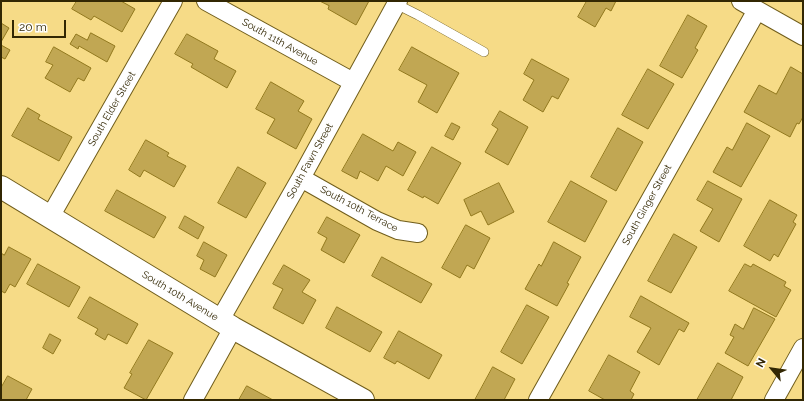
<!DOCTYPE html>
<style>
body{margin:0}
#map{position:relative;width:804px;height:401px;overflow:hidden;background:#f6db87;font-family:Raleway,sans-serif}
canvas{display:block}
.frame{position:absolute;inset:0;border:2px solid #322703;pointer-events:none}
.north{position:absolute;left:752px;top:349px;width:40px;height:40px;-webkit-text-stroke:3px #fefefe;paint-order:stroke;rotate:299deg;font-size:11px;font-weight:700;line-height:16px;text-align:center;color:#322703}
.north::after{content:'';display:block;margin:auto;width:14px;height:18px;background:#322703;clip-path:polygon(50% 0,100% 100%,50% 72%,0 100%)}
.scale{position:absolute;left:12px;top:20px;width:54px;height:18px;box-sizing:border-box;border:2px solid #322703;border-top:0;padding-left:5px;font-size:12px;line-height:14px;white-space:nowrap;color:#322703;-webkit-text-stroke:3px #fefefe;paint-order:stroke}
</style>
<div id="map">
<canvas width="804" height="401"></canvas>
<div class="frame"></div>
<div class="north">N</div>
<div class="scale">20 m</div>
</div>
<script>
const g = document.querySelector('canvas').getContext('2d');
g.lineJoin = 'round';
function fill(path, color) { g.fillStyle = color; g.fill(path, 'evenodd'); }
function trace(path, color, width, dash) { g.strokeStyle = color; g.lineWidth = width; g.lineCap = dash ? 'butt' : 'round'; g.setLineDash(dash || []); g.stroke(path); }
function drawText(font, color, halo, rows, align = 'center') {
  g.font = font + ' Raleway,sans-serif'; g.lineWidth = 3.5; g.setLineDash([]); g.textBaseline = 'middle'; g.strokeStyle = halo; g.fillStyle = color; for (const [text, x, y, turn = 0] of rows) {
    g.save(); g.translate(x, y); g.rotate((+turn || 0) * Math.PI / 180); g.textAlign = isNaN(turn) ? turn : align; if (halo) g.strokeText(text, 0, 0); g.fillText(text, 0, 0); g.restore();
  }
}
const building = new Path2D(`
 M77,1H121L135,9L122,32L94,16L91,20L72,9Z
 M320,1H369L356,25L328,9L329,6Z
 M587,1H616L611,11L606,8L595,27L578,17Z
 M688,15L707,26L695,48L698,50L682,78L660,66Z
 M1,23L9,28L1,42Z
 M91,33L115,46L107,62L79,46L78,49L70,44L76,34L87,40Z
 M187,34L218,51L214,59L236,71L227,88L191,67L193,64L175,54Z
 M1,45L10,50L5,59L1,57Z
 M54,47L91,68L84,81L78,78L70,92L45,78L53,65L46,62Z
 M412,47L459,73L437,113L418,102L427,85L399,70Z
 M532,59L569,79L558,99L552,96L543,112L523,100L534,80L524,74Z
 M791,67L803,74V117L799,124L797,123L790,137L744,112L759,85L776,94Z
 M648,69L674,84L648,129L622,115Z
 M271,82L304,101L298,111L312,119L296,149L267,133L275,119L256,109Z
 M28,108L40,115L38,119L72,137L59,161L12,136Z
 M500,111L528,127L508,165L485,152L498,129L492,125Z
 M452,123L460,127L453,140L445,136Z
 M747,123L770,136L741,187L713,172L727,147L732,150Z
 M618,128L643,142L616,191L591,177Z
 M363,134L393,151L398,142L416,152L403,176L386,166L378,181L360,171L357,179L342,171Z
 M146,140L169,153L167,156L186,166L174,187L144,170L140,177L129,170Z
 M432,147L461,163L438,204L424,196L423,198L408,190Z
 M238,167L266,183L246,218L218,203Z
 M571,181L607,201L585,242L548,222Z
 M708,181L742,199L719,242L700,231L713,209L697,200Z
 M499,183L514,212L488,225L481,211L471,216L464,200Z
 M117,190L166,217L154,238L105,211Z
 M770,200L797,215L793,222L796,224L778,257L774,254L770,261L744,246Z
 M185,216L204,227L198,239L179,228Z
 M327,217L360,235L344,263L321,250L327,238L318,233Z
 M466,225L490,238L474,269L467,265L460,278L442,268Z
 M674,234L697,247L671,293L648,281Z
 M204,242L227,255L215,277L200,269L204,260L197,256Z
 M554,242L581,257L567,283L569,284L557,306L525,289L539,264L541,266Z
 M9,247L31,259L15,287L10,284L5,293L1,291V253L4,255Z
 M382,257L432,284L421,303L372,276Z
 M38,264L80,287L69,307L27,284Z
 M745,264L751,267L753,264L786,282L784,286L791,290L776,317L729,291Z
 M284,265L310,280L302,292L316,300L303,324L273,308L283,289L273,284Z
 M641,296L689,323L684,332L679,329L659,365L637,352L651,328L630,317Z
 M90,297L138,324L127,344L108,334L105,340L95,334L98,329L78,318Z
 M527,305L549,317L522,364L501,352Z
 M337,307L382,332L370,352L326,328Z
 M754,308L775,319L748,366L725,353L734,337L730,335L735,324L743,329Z
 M399,331L442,355L429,379L397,361L395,364L384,358Z
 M50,334L61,340L53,354L43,348Z
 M149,340L173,353L146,400L124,388L132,374L130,373Z
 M609,355L640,372L630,391L634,394L631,400H605L589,391Z
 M718,363L743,377L731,400H697Z
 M493,367L515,379L504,400H475Z
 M8,376L32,389L26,400H1V388Z
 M247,386L273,400H239Z`);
const service = new Path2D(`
 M396,4L418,15L484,52`);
const minor = new Path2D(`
 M206,1L353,82
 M741,1L803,36
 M301,178L377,221L398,230L418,233
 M50,217L173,1
 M220,320L301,178L398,1
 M193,400L233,328
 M538,400L757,10
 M774,400L803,348`);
const secondary = new Path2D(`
 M1,187L233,328L363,400`);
const streetNames = [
 ["South 11th Avenue",280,42,29],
 ["South Elder Street",112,109,-60],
 ["South Fawn Street",310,161,-61],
 ["South Ginger Street",647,205,-61],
 ["South 10th Terrace",359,209,28],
 ["South 10th Avenue",180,296,31]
];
fill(building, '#c1a753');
trace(building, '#91781e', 1);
trace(service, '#705d1b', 10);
trace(minor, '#705d1b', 20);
trace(secondary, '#705d1b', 24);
trace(service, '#fff', 9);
trace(minor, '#fff', 18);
trace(secondary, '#fff', 22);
drawText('10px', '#322703', '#fefefe', streetNames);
</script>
